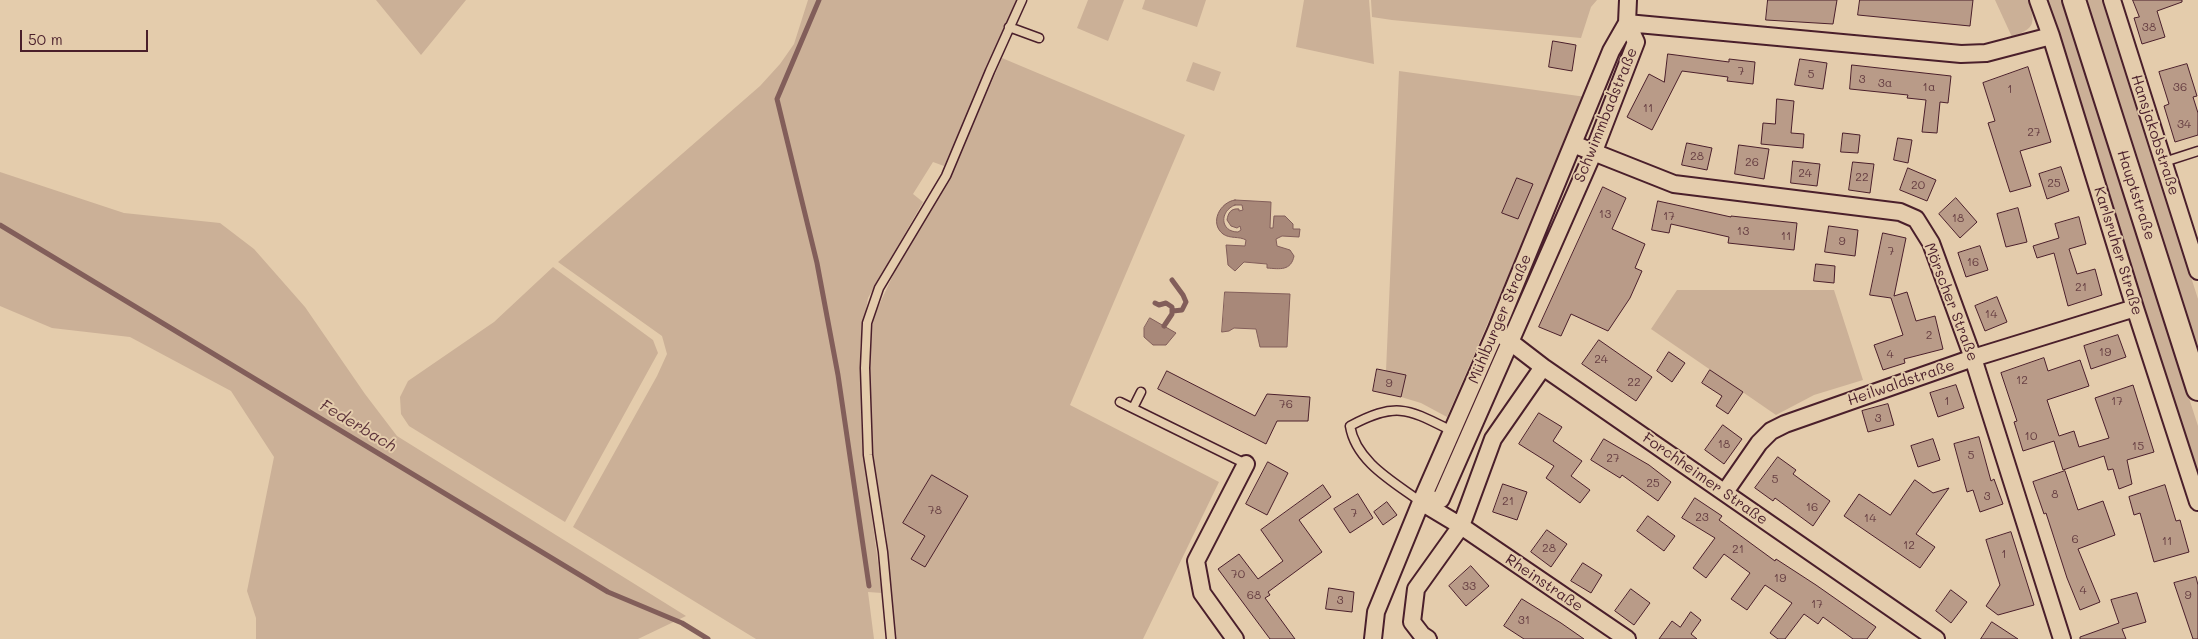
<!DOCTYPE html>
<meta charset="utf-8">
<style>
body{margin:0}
#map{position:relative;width:2198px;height:639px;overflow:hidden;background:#e4ccac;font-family:Mali,sans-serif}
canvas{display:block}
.scale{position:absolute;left:20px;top:30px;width:128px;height:22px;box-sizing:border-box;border:2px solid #4a1f2b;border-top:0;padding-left:6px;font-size:15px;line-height:18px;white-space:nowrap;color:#4a1f2b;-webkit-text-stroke:4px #e4ccac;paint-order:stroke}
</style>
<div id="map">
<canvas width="2198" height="639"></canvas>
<div class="scale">50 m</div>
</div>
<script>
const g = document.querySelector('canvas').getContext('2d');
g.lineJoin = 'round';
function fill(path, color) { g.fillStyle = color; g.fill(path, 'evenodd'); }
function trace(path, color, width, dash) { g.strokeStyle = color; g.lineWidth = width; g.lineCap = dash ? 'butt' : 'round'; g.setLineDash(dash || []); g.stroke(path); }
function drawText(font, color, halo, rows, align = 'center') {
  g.font = font + ' Mali,sans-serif'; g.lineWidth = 4; g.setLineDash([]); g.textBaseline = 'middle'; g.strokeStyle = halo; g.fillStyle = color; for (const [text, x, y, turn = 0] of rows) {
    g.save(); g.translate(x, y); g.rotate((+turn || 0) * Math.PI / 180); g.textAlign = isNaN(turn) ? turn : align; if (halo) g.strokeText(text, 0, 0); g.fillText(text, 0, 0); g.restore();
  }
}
const green = new Path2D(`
 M376,0H466L421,55Z
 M808,0H1018L944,166L933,162L913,194L923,202L868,298L860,346L862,442L882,593L868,592L874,639H756L573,527L657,376L667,354L662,336L558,262L760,86L780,64L794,44Z
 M1088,0H1124L1108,41L1077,28Z
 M1145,0H1206L1197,27L1142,9Z
 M1304,0H1369L1374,64L1296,47Z
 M1371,0H1597L1591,7L1581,38L1392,20L1372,17Z
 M1995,0H2028C2036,24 2035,28 2012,37Z
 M2047,0H2061L2198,426V475Z
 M2087,0H2103L2198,299V352Z
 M1002,58L1185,135L1070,405L1219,482L1143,639H894L886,532L879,509L869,421V350L873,318L894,273L950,178Z
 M1193,62L1221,72L1214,91L1186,81Z
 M1399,71L1586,97L1447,417L1421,403L1401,397L1406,375L1386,371Z
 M0,172L124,213L220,223L254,249L305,307L365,394L397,436L686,616L638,639H256V618L247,591L274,457L231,391L130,337L52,328L0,306Z
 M553,267L653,340L658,353L565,522L409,426L401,414L400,397L408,381L494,322Z
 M1677,290H1834L1863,380L1814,395L1776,415L1651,329Z`);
const water = new Path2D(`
 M1235,200L1271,202L1270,228H1273L1274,216H1285L1293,224V229H1300L1299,237L1282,236L1276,239L1277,246L1290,250L1294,256C1291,271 1280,269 1267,268V264L1244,262L1235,271L1228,265L1226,245L1245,246L1246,240C1239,236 1230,239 1223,234C1209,223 1220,202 1235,200ZM1235,205H1242L1243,210L1239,211V209C1231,208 1228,213 1227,220L1231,226L1237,228L1240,226L1241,230L1238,232C1220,232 1219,211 1235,205Z
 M1225,292L1290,294L1287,347H1260L1256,329L1234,328L1229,331L1222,332Z
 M1150,318L1176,333L1166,345H1153L1144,337V328Z`);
const stream = new Path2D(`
 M819,0L777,99L817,263L838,375L869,586
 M0,225L608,592L682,623L708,639
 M1172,280L1183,295L1186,302L1182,310L1173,311
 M1155,303L1159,305L1166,303L1172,307V314L1164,326`);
const building = new Path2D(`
 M1768,0H1837L1833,24L1766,20Z
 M1860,0H1973L1970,26L1858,15Z
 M2133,0H2182V2L2157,11L2165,37L2142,44L2134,18L2139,17Z
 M1553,41L1576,45L1572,71L1549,67Z
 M1668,54L1729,62V59L1755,62L1753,84L1727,81L1728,77L1682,71L1652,130L1627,117L1649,74L1664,82Z
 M1800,59L1827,63L1823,89L1795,85Z
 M2187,64L2197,96L2193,97L2198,113V135L2175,142L2164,106L2169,104L2159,72Z
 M1852,65L1951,76L1948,103L1940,102L1937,133L1922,132L1926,100L1907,98L1908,95L1850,89Z
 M2028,67L2051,142L2020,151L2031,186L2010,192L1988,123L1995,121L1983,83Z
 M1777,99L1794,101L1791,133L1804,134L1803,148L1761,144L1763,123L1775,124Z
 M1843,133L1860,135L1858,153L1841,152Z
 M1898,138L1912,140L1908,163L1894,160Z
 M1687,143L1712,148L1707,170L1682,165Z
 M1739,145L1769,149L1764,179L1735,174Z
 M1793,161L1820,164L1817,186L1791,183Z
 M1853,162L1874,164L1870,193L1849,190Z
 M2061,167L2069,191L2047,199L2039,174Z
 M1908,168L1936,180L1927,201L1900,190Z
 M1517,178L1533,184L1518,219L1502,213Z
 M1603,187L1626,198L1612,229L1645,244L1635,268L1642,271L1630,298L1608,331L1571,314L1561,336L1539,327Z
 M1956,198L1977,222L1960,238L1939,214Z
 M1658,201L1731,217V216L1797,223L1794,250L1728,243L1729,237L1671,224L1669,233L1652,230Z
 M2018,208L2027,242L2006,247L1997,214Z
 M2079,217L2086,244L2069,249L2077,274L2095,269L2102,295L2068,306L2054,253L2037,258L2033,246L2059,238L2055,224Z
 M1829,226L1858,230L1855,256L1825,252Z
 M1883,233L1906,238L1894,296L1907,292L1916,321L1935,316L1943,349L1904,359L1905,363L1883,370L1874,345L1903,335L1891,298L1870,295Z
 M1980,246L1988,270L1966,277L1958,253Z
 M1816,264L1835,266L1834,283L1814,281Z
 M1997,297L2007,322L1985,331L1975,306Z
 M2118,335L2126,357L2091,369L2084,346Z
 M1599,340L1652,377L1636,401L1582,364Z
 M1669,352L1685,363L1672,382L1657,371Z
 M2044,358L2048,371L2080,360L2089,386L2047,400L2059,436L2074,431L2079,447L2109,438L2095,398L2133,385L2154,452L2127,460L2132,484L2119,489L2113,469L2108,470L2104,456L2063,470L2054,441L2023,451L2014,422L2017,421L2001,373Z
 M1377,369L1406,375L1401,397L1373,391Z
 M1710,370L1743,392L1728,414L1716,406L1722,396L1702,383Z
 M1167,371L1255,416L1267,394L1310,397L1308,421H1277L1266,444L1158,389Z
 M1956,385L1964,408L1938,417L1930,393Z
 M1888,404L1894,425L1868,432L1862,411Z
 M1539,413L1562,427L1553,441L1582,461L1571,476L1590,490L1580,503L1546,478L1554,466L1519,444Z
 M1723,425L1742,439L1724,464L1705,450Z
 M1979,437L1991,481L1994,479L2003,504L1980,512L1973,490L1967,492L1954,444Z
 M1604,439L1649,465L1671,482L1658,501L1622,475L1620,478L1591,460Z
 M1933,439L1940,460L1918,467L1911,446Z
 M1778,457L1796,470L1793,474L1830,501L1813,526L1775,498L1773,501L1755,488Z
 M1268,462L1288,473L1267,515L1246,504Z
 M2065,471L2078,510L2103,501L2115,535L2078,549L2100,602L2080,610L2067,578L2046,513L2044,514L2033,482Z
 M932,475L968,496L925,567L911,559L925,536L903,523Z
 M1915,480L1933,493L1949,488L1916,534L1935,547L1920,568L1844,516L1859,494L1890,515Z
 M1503,484L1527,492L1517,520L1493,512Z
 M1323,485L1331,497L1299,520L1322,552L1268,592L1270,595L1265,598L1295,639H1270L1218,569L1239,554L1258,579L1283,561L1261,530Z
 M2165,485L2176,521L2180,520L2189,552L2154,562L2140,513L2134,515L2129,497Z
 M1358,494L1373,518L1350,533L1334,509Z
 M1695,498L1722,516L1719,520L1775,561L1776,559L1816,585L1876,627L1867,639H1853L1823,617L1818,624L1804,614L1785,639H1778L1770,633L1792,603L1765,585L1747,610L1731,599L1750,573L1724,554L1706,578L1693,568L1715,538L1682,518Z
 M1387,502L1397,515L1383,525L1374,512Z
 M1648,516L1675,536L1664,551L1637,531Z
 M1547,530L1567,544L1551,567L1531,552Z
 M2011,532L2034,605L1998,615L1986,606L2000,585L1986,540Z
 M1583,563L1602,575L1591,593L1571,581Z
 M1471,566L1489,586L1466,606L1449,586Z
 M2196,577L2198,585V639H2193L2174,583Z
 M1329,588L1354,592L1352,612L1326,609Z
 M1631,589L1650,603L1634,625L1615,611Z
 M1951,590L1967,602L1951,623L1936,611Z
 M2137,593L2146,622L2122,629L2126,639H2080V637L2119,623L2111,600Z
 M1522,599L1561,623L1584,639H1524L1504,626Z
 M1691,612L1701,620L1691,634L1697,639H1659L1672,621L1680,627Z
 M1992,622L2018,639H1981Z`);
const lane = new Path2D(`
 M1009,27L1039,38
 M2164,162L2198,151
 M1120,402L1246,464
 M1133,408L1141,392
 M1421,502C1394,482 1356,462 1350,426C1397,401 1408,409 1452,431
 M891,639L883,552L868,455L865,368L867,323L879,288L946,176L990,71L1022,0`);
const street = new Path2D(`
 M2038,0L2051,36L2135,308L2198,502
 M2112,0L2198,271
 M1627,23L1961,54L1986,53L2051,36
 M1573,144L1674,184L1876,209L1900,212L1916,219L1931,243L1973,358L2062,639
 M1504,337L1543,367L1936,639
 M1725,492L1759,443L1771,431L1785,424L1973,358L2135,308
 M1421,502L1441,499L1594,151L1636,42L1627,23
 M1421,502L1461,526L1627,639
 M1235,639L1202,593L1196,561L1246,464
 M1373,639L1376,612L1421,502L1496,331L1611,51L1627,23L1628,0
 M1428,639L1422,635L1412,622L1416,589L1461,526L1493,439L1543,367`);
const secondary = new Path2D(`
 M2074,0L2198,389`);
const numberNames = [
 ["38",2149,27],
 ["7",1741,71],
 ["5",1811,74],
 ["3",1862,79],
 ["3a",1885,83],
 ["1a",1929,87],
 ["36",2180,87],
 ["1",2010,89],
 ["11",1648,108],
 ["34",2184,124],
 ["27",2034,132],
 ["28",1697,156],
 ["26",1752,162],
 ["24",1805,173],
 ["22",1862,177],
 ["25",2054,183],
 ["20",1918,185],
 ["13",1605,214],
 ["17",1669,216],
 ["18",1958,218],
 ["13",1743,231],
 ["11",1786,236],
 ["9",1842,241],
 ["7",1891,251],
 ["16",1973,262],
 ["21",2081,287],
 ["14",1991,314],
 ["2",1929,335],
 ["19",2105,352],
 ["4",1890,354],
 ["24",1601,359],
 ["12",2022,380],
 ["22",1634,382],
 ["9",1389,383],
 ["1",1947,401],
 ["17",2117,401],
 ["76",1286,404],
 ["3",1878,418],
 ["10",2031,436],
 ["18",1724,444],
 ["15",2138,446],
 ["5",1971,455],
 ["27",1613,458],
 ["5",1775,479],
 ["25",1653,483],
 ["8",2055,494],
 ["3",1987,496],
 ["21",1508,501],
 ["16",1812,507],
 ["78",935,510],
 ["7",1354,513],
 ["23",1702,517],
 ["14",1870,518],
 ["6",2075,539],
 ["11",2167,541],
 ["12",1909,545],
 ["28",1549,548],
 ["21",1738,549],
 ["1",2004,554],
 ["70",1238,574],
 ["19",1780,578],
 ["33",1469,586],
 ["4",2083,590],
 ["68",1254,595],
 ["9",2188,595],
 ["3",1340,600],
 ["17",1817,604],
 ["31",1524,620]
];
const streetNames = [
 ["Schwimmbadstraße",1606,115,-68],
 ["Hansjakobstraße",2155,135,72],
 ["Hauptstraße",2136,195,72],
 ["Karlsruher Straße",2118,251,73],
 ["Mörscher Straße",1951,302,69],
 ["Mühlburger Straße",1500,319,-67],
 ["Heilwaldstraße",1901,383,-19],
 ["Forchheimer Straße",1705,479,35],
 ["Rheinstraße",1544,583,34]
];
const waterNames = [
 ["Federbach",358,426,31]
];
fill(green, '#cbb097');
fill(water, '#a88879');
trace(water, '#825e5a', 1);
trace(stream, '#825e5a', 5);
fill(building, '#b99b88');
trace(building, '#4a1f2b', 1);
trace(lane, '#4a1f2b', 11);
trace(street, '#4a1f2b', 20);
trace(secondary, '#4a1f2b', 26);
trace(lane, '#e4ccac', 8);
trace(street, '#e4ccac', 16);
trace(secondary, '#e4ccac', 22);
drawText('12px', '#663e42', null, numberNames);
drawText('15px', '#4a1f2b', '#e4ccac', streetNames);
drawText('italic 16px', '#5d343b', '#e4ccac', waterNames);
</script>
